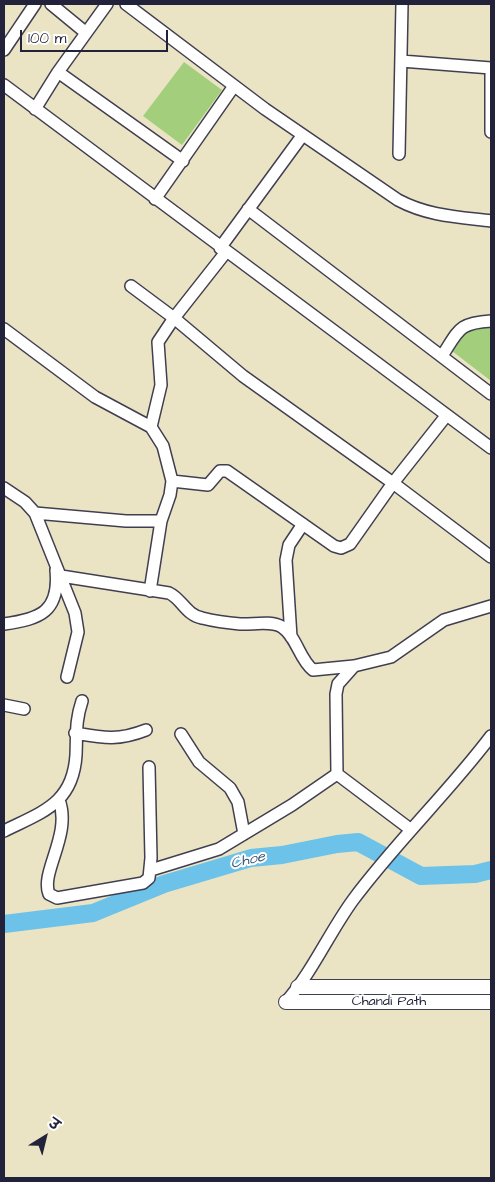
<!DOCTYPE html>
<meta charset="utf-8">
<style>
body{margin:0}
#map{position:relative;width:495px;height:1182px;overflow:hidden;background:#eae4c4;font-family:"Architects Daughter","Playpen Sans Deva",sans-serif}
canvas{display:block}
.frame{position:absolute;inset:0;border:5px solid #22223b;pointer-events:none}
.north{position:absolute;left:20px;top:1112px;width:50px;height:50px;-webkit-text-stroke:4px #fff;paint-order:stroke;rotate:36deg;font-size:14px;font-weight:700;line-height:20px;text-align:center;color:#22223b}
.north::after{content:'';display:block;margin:auto;width:18px;height:22px;background:#22223b;clip-path:polygon(50% 0,100% 100%,50% 72%,0 100%)}
.scale{position:absolute;left:20px;top:30px;width:148px;height:22px;box-sizing:border-box;border:2px solid #22223b;border-top:0;padding-left:6px;font-size:15px;line-height:18px;white-space:nowrap;color:#22223b;-webkit-text-stroke:4px #fff;paint-order:stroke}
</style>
<div id="map">
<canvas width="495" height="1182"></canvas>
<div class="frame"></div>
<div class="north">उ</div>
<div class="scale">100 m</div>
</div>
<script>
const g = document.querySelector('canvas').getContext('2d');
g.lineJoin = 'round';
function fill(path, color) { g.fillStyle = color; g.fill(path, 'evenodd'); }
function trace(path, color, width, dash) { g.strokeStyle = color; g.lineWidth = width; g.lineCap = dash ? 'butt' : 'round'; g.setLineDash(dash || []); g.stroke(path); }
function drawText(font, color, halo, rows, align = 'center') {
  g.font = font + ' "Architects Daughter",sans-serif'; g.lineWidth = 4; g.setLineDash([]); g.textBaseline = 'middle'; g.strokeStyle = halo; g.fillStyle = color; for (const [text, x, y, turn = 0] of rows) {
    g.save(); g.translate(x, y); g.rotate((+turn || 0) * Math.PI / 180); g.textAlign = isNaN(turn) ? turn : align; if (halo) g.strokeText(text, 0, 0); g.fillText(text, 0, 0); g.restore();
  }
}
const green = new Path2D(`
 M184,62L222,90L182,145L143,116Z
 M475,326L491,327V381L452,351L467,331Z`);
const river = new Path2D(`
 M4,924L93,913L164,884L251,858L282,855L337,844L358,842L421,876L475,874L491,870`);
const minor = new Path2D(`
 M51,4L85,32
 M126,4L265,109L398,200C428,216 458,217 491,221
 M4,50L35,4
 M401,61L491,68
 M491,68V132
 M58,72L183,161
 M4,85L491,448
 M35,109L58,72L107,4
 M399,154L402,4
 M155,199L234,86
 M248,209L491,394
 M220,248L302,136
 M226,252L174,318L243,376L393,483L491,557
 M131,286L174,318L158,342L161,385L151,427
 M4,329L95,397L151,427L163,446L172,481L208,485L220,471H227L334,546L341,548L350,544L393,483L446,416
 M442,356C459,330 458,323 491,321
 M4,488L25,502L35,513L75,613L78,632L67,677
 M35,513L126,521H161
 M61,576L169,593C182,599 186,615 202,618C214,621 228,623 240,624C252,625 271,620 282,627C297,637 299,659 313,670L354,666L391,657L444,620L491,606
 M150,591L161,521L170,495L172,481
 M4,624C40,619 60,612 56,570
 M291,637L286,560L289,545L303,524
 M354,666L338,684L336,694L337,774L410,829
 M4,705L24,709
 M75,733C104,738 118,741 146,730
 M181,734L199,762L230,788L238,802L244,834
 M59,800C72,835 40,872 49,894L57,898L143,883L149,878L151,858L149,767
 M4,831C42,812 73,804 76,755C77,734 75,722 82,701
 M151,870L219,849L292,805L337,774
 M286,1002C313,971 329,933 353,900C396,842 448,793 491,736`);
const major = new Path2D(`
 M298,987H491
 M286,1002H491`);
const streetNames = [
 ["Chandi Path",389,1002]
];
const waterNames = [
 ["Choe",248,861,-13]
];
fill(green, '#a3cf7c');
trace(river, '#6cc2e9', 18);
trace(minor, '#403f50', 14);
trace(major, '#403f50', 16);
trace(minor, '#fff', 11);
trace(major, '#fff', 14);
drawText('14px', '#22223b', '#fff', streetNames);
drawText('italic 15px', '#3c5a78', '#fff', waterNames);
</script>
